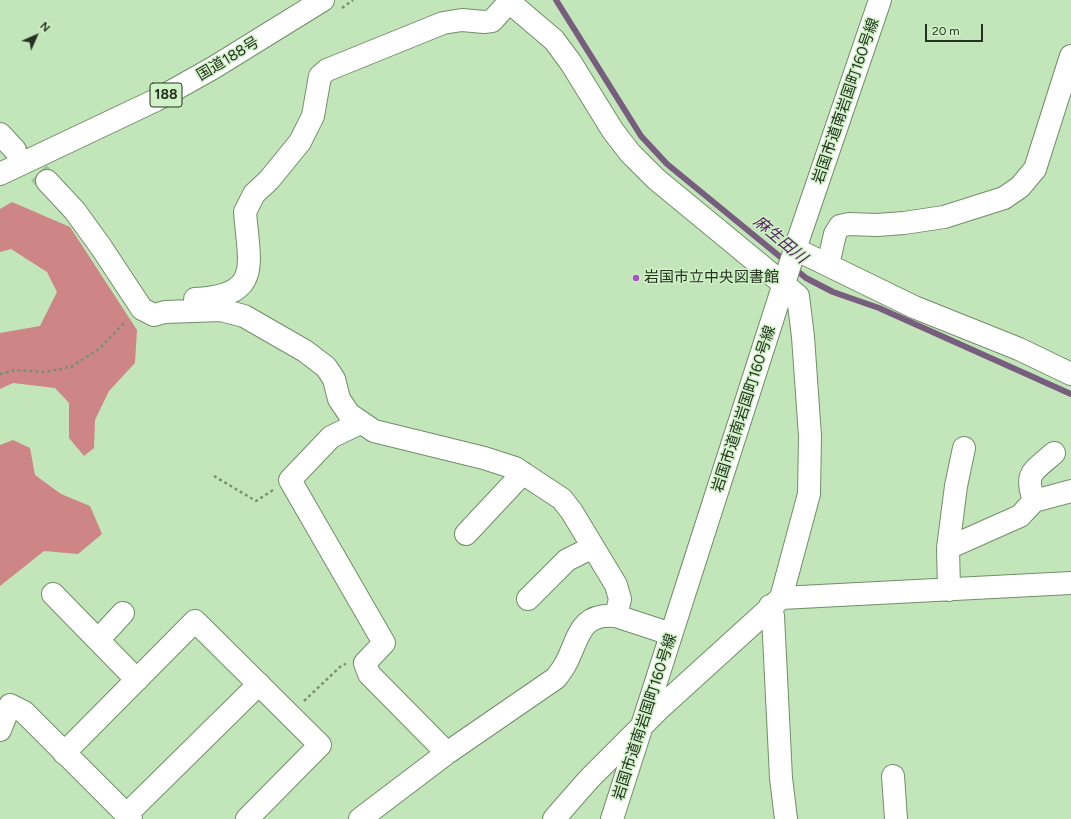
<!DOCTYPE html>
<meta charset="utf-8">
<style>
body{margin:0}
#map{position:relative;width:1071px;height:819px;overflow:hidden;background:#c3e5ba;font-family:Figtree,sans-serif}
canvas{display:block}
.north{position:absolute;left:16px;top:16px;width:40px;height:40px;-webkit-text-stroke:3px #d0f2c7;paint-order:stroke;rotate:45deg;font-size:11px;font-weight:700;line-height:16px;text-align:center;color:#253221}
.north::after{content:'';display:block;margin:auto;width:14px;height:18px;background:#253221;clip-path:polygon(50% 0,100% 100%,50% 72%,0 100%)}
.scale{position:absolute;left:925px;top:24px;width:58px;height:18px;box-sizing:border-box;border:2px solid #253221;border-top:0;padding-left:5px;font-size:12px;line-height:14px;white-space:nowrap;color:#253221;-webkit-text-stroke:3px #d0f2c7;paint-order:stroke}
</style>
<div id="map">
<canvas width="1071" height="819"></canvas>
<div class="north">N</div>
<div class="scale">20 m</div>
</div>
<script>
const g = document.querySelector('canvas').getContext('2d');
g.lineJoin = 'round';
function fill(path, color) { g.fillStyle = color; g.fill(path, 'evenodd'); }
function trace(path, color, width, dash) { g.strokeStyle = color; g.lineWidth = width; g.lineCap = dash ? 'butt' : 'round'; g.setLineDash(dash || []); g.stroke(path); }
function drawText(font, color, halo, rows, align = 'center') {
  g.font = font + ' Figtree,"Noto Sans JP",sans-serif'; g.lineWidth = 3; g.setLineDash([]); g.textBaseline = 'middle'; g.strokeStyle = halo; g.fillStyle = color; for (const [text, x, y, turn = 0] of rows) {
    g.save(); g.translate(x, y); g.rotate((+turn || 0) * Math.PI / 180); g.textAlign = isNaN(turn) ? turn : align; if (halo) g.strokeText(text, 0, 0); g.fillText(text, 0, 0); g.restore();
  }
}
const forest = new Path2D(`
 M12,202L70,227L137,330L135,363L109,391L95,420L94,448L84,456L69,438V403L55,388L13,383L0,389V333L40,326L57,292L47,272L11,249L0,252V209Z
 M13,440L30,448L35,475L61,494L90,506L102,534L78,554L44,551L0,586V445Z`);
const stream = new Path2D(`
 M556,0L641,136L667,164L806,278L833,292L879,308L1071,394`);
const minorTunnel = new Path2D(`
 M15,150L47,181`);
const path = new Path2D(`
 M342,8L353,0
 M0,374L15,370L44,372L71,367L99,349L126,321
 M214,476L256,501L273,490
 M304,701L342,665L346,664`);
const minor = new Path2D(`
 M507,0L554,40L571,63L613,131L630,153L656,179L798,296L803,337L810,436L809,494L781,598
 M0,134L15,150
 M47,181L75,211L101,247L142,309L154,315L165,312L221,310L244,316L305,351L326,367L334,379L339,399L349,414L374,431L484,458L515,468L562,499L572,512L616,585L620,599L616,616
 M795,249L914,307L1019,349L1071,374
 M828,265L835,234L840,226L849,224L877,225L904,223L944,217L1004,198L1020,187L1035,169L1071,56
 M195,299C263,296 249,264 245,212L254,194L269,180L300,142L313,116L320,76L327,70L443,23L462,20L484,22L492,21L509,2
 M360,423L331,437L290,480L384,643L365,663L369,674L447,753
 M1054,453C1033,472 1024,472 1034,501L1071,491
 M466,534L523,473
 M948,548L956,486L964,448
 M949,590L948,548L1020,516L1034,501
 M53,594L137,680
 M528,599L567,560L593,547
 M770,606L773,616L781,778L786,819
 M98,640L123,613
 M0,730L10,705L24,712L131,819
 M64,753L195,621L320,745L247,819
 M893,776L896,819
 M126,815L259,684
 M360,819L447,753L556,678C559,674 562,670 565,665C579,640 578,612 616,616L671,634
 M554,819L589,779L661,707L781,598L1071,583
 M612,819L795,249L880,0`);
const highway = new Path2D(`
 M0,174L156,100L213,68L323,0`);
const markers = [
 [636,278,4,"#aa54c1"]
];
const shields = [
 [166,95,32]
];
const shieldNames = [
 ["188",166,95]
];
const streetNames = [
 ["国道188号",228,59,-31],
 ["岩国市道南岩国町160号線",846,101,-71],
 ["岩国市道南岩国町160号線",744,409,-72],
 ["岩国市道南岩国町160号線",645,717,-72]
];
const poiNames = [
 ["岩国市立中央図書館",644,278]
];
const waterNames = [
 ["麻生田川",780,240,40]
];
fill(forest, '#ce8586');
trace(stream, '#775e7e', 6);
trace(minorTunnel, '#a3c19b', 22, [22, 11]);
trace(minor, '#718f68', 24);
trace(highway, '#718f68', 24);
trace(path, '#799172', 2.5, [3, 3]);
trace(minor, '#fff', 22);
trace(highway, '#fff', 22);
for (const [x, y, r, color] of markers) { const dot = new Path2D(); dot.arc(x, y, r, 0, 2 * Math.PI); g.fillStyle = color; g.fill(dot); trace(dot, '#d0f2c7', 1.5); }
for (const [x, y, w] of shields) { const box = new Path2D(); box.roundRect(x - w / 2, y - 12, w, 24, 3); g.fillStyle = '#d0f2c7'; g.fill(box); trace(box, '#253221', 1); }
drawText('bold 14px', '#253221', null, shieldNames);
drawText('15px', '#253221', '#d0f2c7', streetNames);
drawText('15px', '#253221', '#d0f2c7', poiNames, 'left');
drawText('italic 16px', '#521d5f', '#d0f2c7', waterNames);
</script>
